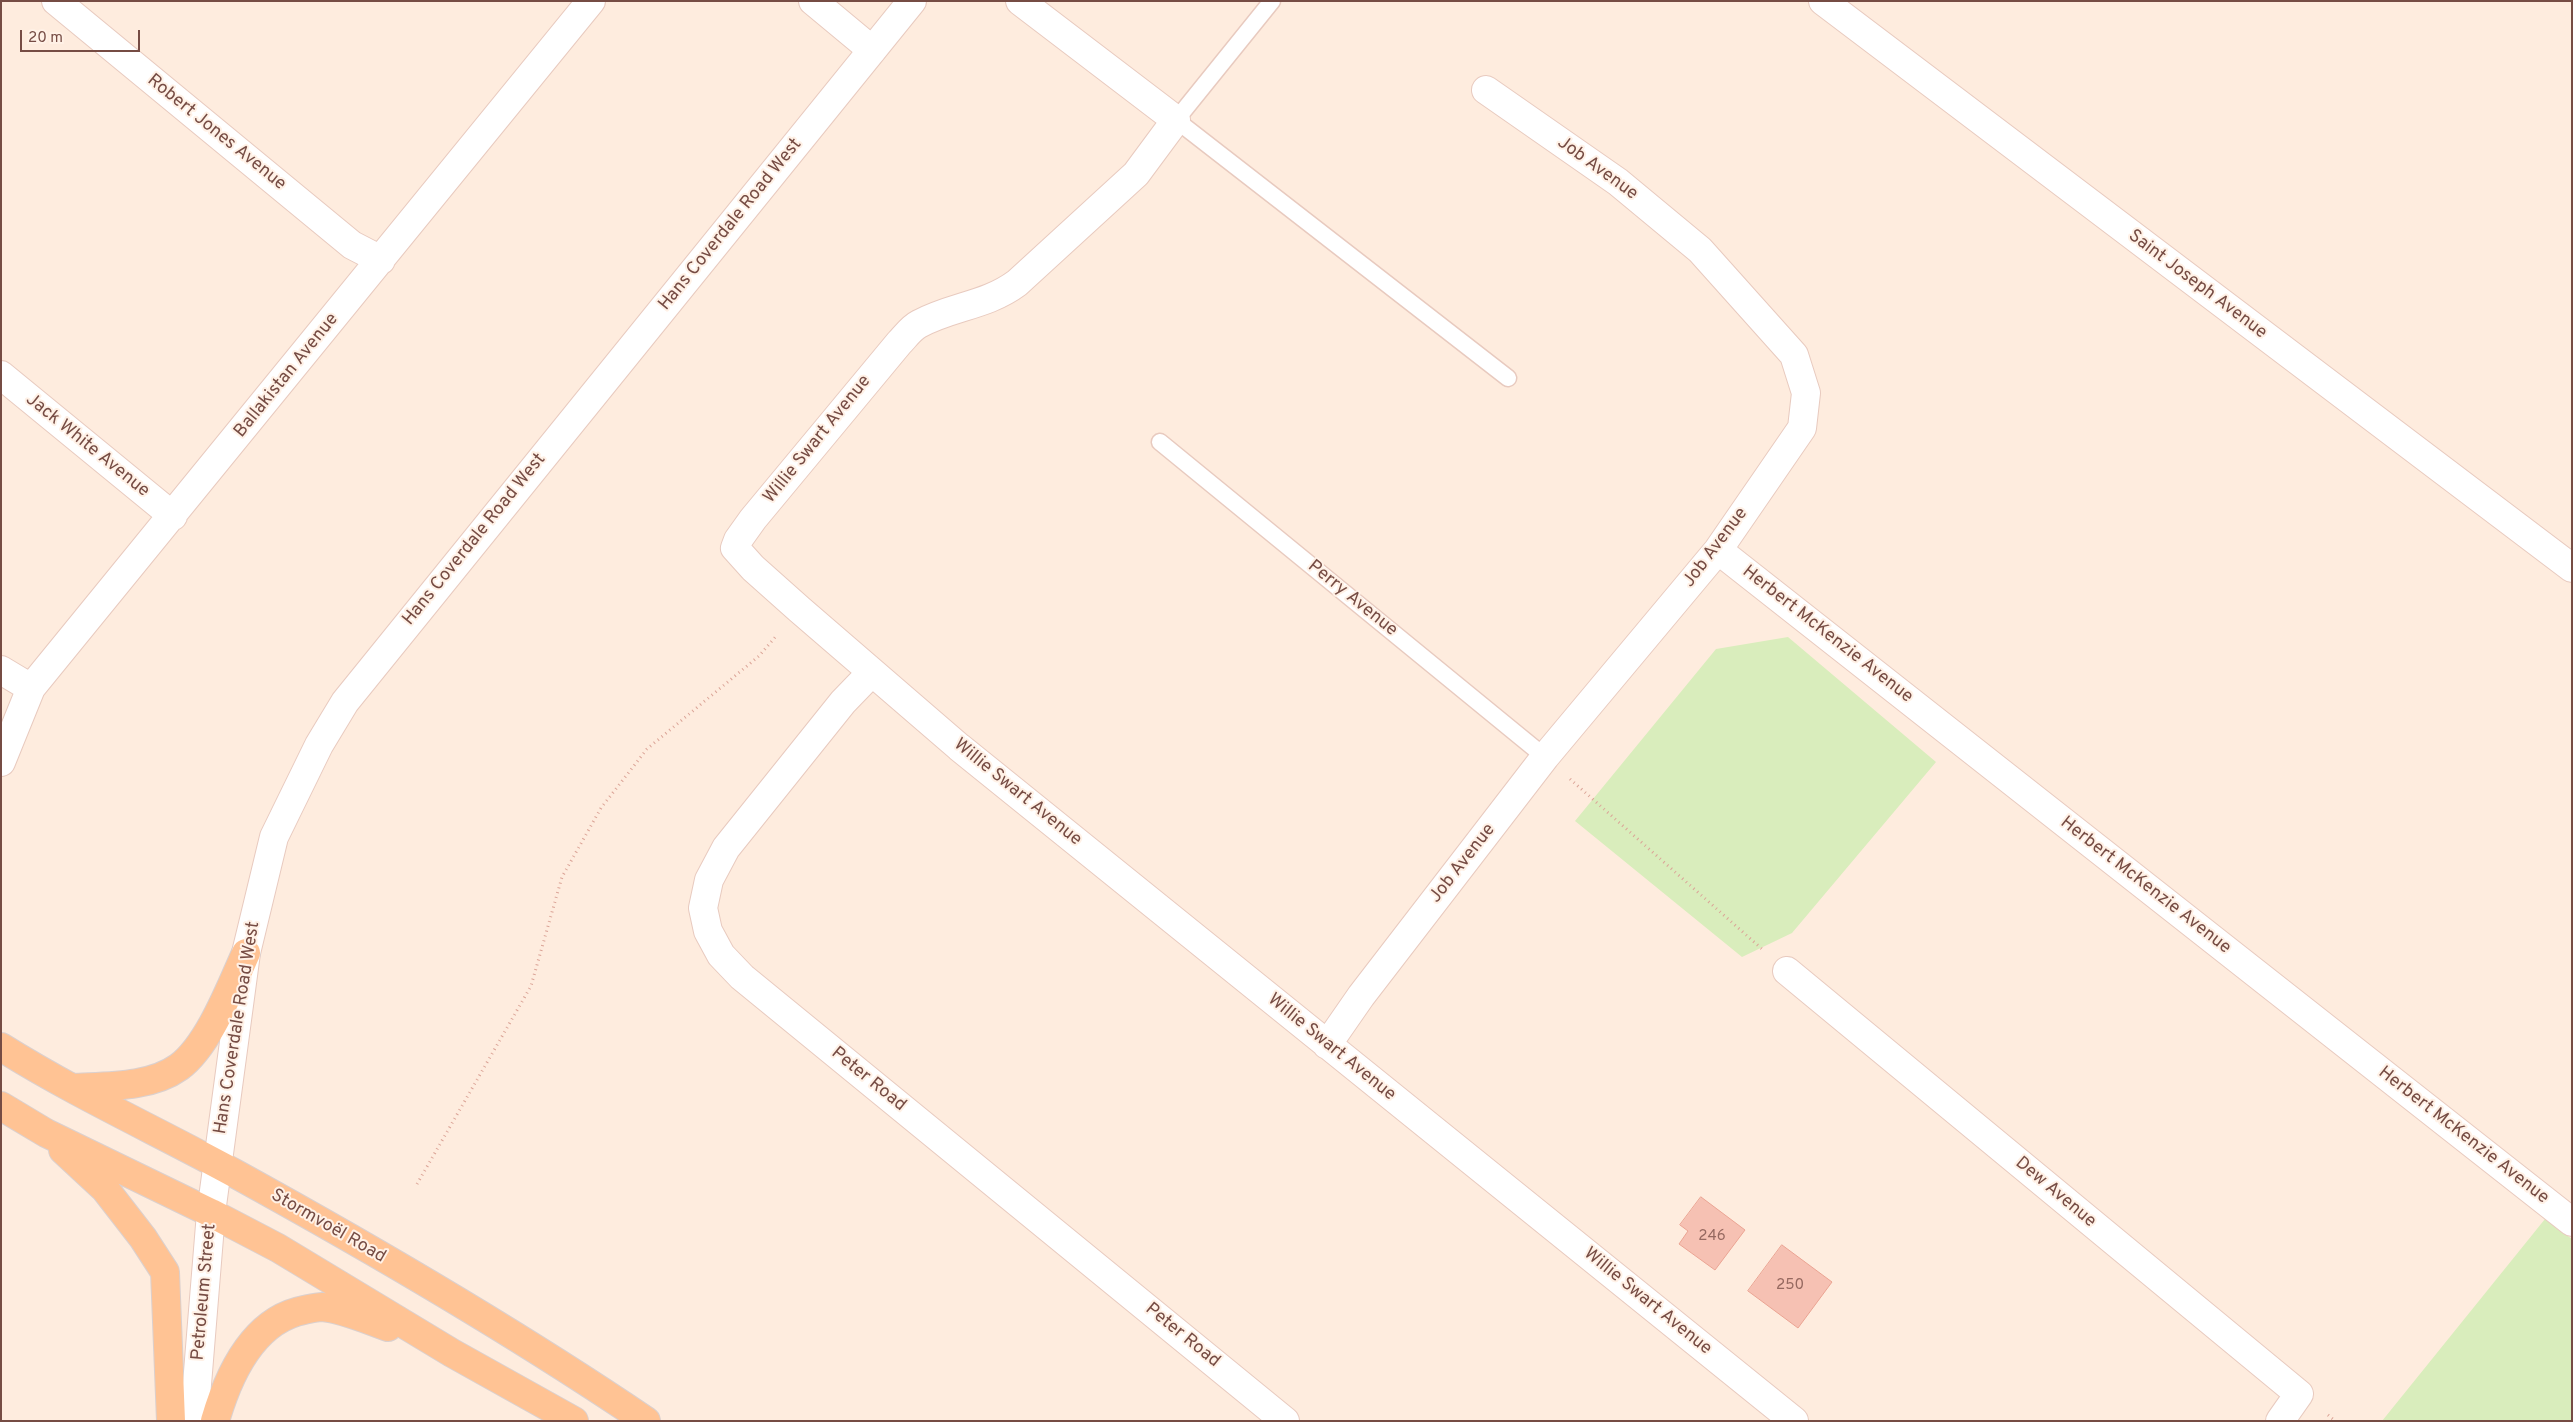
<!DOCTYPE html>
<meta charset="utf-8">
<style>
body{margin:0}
#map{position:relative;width:2573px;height:1422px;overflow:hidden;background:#feecde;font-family:Overpass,sans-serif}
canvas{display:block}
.frame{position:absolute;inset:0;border:2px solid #764c44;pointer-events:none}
.scale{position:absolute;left:20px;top:30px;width:120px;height:22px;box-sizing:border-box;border:2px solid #764c44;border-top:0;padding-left:6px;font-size:15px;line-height:18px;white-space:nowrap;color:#764c44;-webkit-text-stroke:4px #fff1e6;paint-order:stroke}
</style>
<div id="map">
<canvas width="2573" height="1422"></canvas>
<div class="frame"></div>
<div class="scale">20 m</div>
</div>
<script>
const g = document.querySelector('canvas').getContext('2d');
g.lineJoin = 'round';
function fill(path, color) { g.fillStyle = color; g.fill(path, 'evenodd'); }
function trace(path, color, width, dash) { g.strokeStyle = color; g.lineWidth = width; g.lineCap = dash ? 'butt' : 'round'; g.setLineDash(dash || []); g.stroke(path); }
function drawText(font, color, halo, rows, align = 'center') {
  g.font = font + ' Overpass,sans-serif'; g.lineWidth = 4; g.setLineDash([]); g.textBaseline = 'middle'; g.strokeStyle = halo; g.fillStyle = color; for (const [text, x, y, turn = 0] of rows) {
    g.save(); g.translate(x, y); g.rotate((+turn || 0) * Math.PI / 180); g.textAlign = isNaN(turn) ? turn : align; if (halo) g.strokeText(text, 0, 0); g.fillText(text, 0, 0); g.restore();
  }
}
const green = new Path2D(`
 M1788,637L1936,762L1792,933L1742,957L1575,821L1716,649Z
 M2545,1219L2572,1239V1421H2382Z`);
const building = new Path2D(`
 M1701,1197L1745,1230L1715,1270L1679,1244L1688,1231L1680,1225Z
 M1782,1245L1832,1282L1798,1328L1748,1291Z`);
const path = new Path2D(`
 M1570,779L1762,949
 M417,1184L531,986L562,877L601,808L647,749L759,656L777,635
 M2328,1415L2335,1421`);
const service = new Path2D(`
 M1272,1L1176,120L1508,378
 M1160,442L1545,757`);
const minor = new Path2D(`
 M56,1L352,245L381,260
 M813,1L872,50
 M1020,1L1176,120L1136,174L1017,283C986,306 952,306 919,324C911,328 905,337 899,343L753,519L738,540L735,548L753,568L799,609L959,747L1794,1421
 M1823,1L2572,568
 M1,375L173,516
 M1718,550L2572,1222
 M1,670L31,688
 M872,672L843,702L726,848L709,880L703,908L708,931L721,955L742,977L1285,1421
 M1,762L31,688L591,1
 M1787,971L2299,1394L2280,1421
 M1327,1045L1361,996L1545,757L1718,550L1802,428L1806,393L1794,355L1700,250L1618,182L1486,90`);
const tertiary = new Path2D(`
 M194,1421L211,1213L246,953L274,837L319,745L345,702L912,1`);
const primary = new Path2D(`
 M1,1047C76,1094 157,1131 234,1173C374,1250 513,1331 646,1421
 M72,1088C106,1086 150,1088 179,1067C209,1045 231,986 246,953
 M1,1106L46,1133L211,1213L278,1248L452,1353L574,1421
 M63,1150L105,1189L143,1238L165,1272L171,1421
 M215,1421C228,1376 253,1320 304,1310C309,1309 316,1307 322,1307C344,1309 368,1320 388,1327`);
const numberNames = [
 ["246",1712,1237],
 ["250",1790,1286]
];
const streetNames = [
 ["Robert Jones Avenue",216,133,39],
 ["Job Avenue",1597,169,36],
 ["Hans Coverdale Road West",731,225,-51],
 ["Saint Joseph Avenue",2197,285,37],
 ["Ballakistan Avenue",287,376,-51],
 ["Willie Swart Avenue",818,440,-51],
 ["Jack White Avenue",87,446,39],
 ["Hans Coverdale Road West",475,540,-51],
 ["Job Avenue",1716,548,-53],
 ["Perry Avenue",1352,599,39],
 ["Herbert McKenzie Avenue",1827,635,38],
 ["Willie Swart Avenue",1017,793,39],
 ["Job Avenue",1463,864,-52],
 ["Herbert McKenzie Avenue",2145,886,38],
 ["Hans Coverdale Road West",238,1028,-81],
 ["Willie Swart Avenue",1331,1048,39],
 ["Peter Road",868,1080,39],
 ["Herbert McKenzie Avenue",2463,1136,38],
 ["Dew Avenue",2055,1193,40],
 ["Stormvoël Road",328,1227,30],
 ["Petroleum Street",205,1292,-85],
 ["Willie Swart Avenue",1647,1302,39],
 ["Peter Road",1182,1336,39]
];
fill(green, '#d9edbc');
fill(building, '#f6c1b3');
trace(building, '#eaa392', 1);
trace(service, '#e8cabf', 19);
trace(minor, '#e8cabf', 30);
trace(tertiary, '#e8cabf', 30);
trace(primary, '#dbd0ce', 30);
trace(path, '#dba497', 3, [1, 4]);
trace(service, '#fff', 16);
trace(minor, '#fff', 28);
trace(tertiary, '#fff', 28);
trace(primary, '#ffc394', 28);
drawText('15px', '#966960', null, numberNames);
drawText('18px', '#764c44', '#fff1e6', streetNames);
</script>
